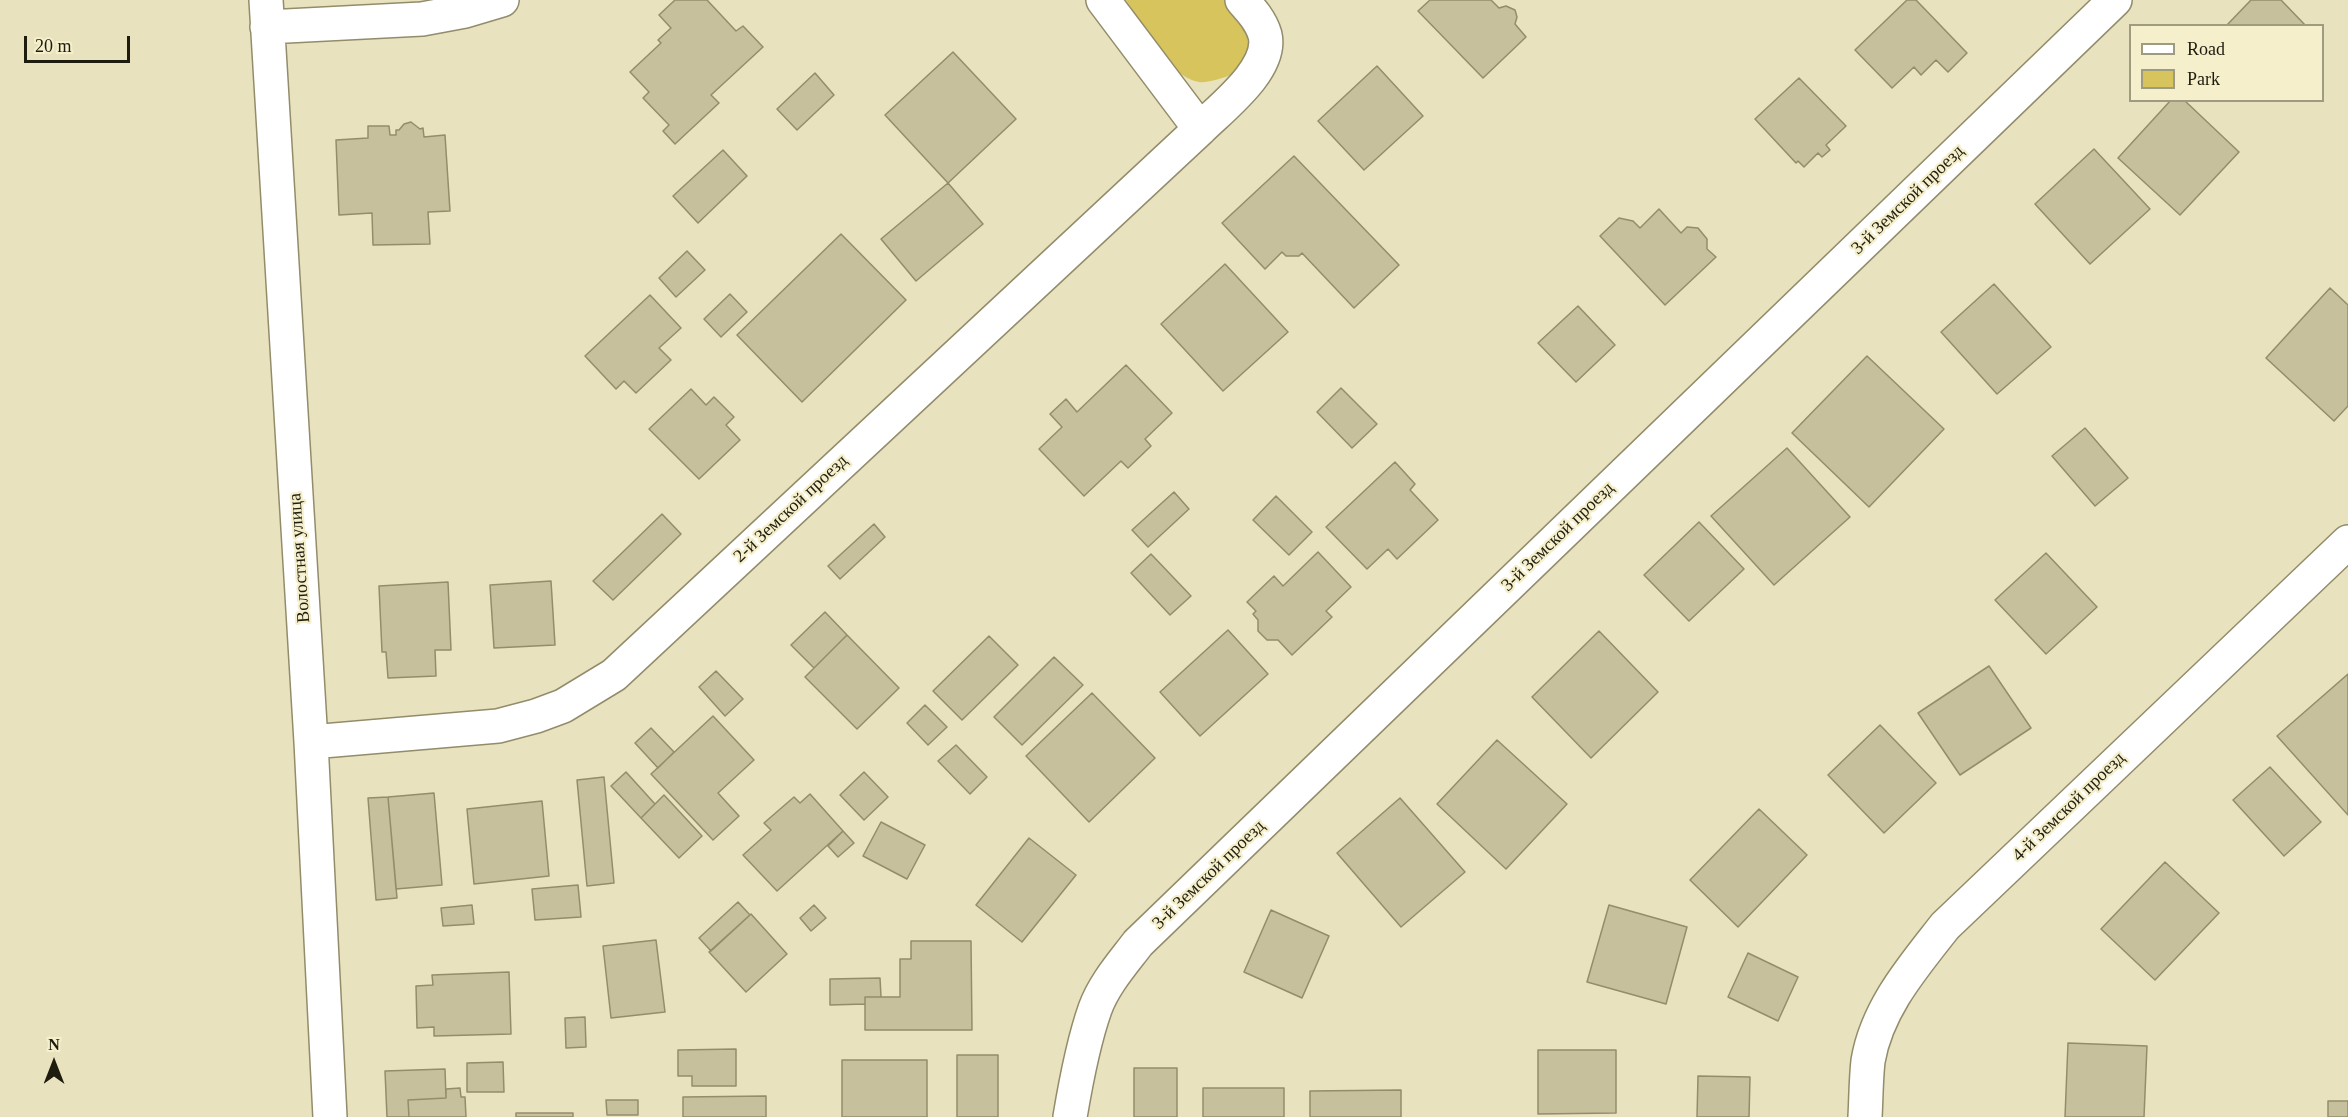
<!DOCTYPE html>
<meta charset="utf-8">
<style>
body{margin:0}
#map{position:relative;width:2348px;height:1117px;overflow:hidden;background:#e8e2be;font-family:Georgia,serif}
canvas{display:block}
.legend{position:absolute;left:2129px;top:24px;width:195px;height:78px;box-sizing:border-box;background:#f5efcb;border:2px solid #9f9b80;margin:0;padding:8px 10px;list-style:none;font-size:18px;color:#1e1c0f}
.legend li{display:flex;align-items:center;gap:12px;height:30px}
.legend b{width:30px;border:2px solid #9f9b80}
.north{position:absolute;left:24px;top:1033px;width:60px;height:60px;-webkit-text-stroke:4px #f5efcb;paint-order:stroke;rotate:0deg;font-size:16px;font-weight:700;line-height:24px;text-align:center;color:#1e1c0f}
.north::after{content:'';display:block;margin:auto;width:21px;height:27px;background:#1e1c0f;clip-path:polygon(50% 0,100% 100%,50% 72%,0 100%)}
.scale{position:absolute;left:24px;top:36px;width:106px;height:27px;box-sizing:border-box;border:3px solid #1e1c0f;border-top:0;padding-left:8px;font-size:18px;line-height:21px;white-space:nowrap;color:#1e1c0f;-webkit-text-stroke:4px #f5efcb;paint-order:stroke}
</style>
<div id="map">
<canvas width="2348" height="1117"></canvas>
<ul class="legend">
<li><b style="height:8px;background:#fff"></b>Road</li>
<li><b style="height:16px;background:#d7c45d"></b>Park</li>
</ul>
<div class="north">N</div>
<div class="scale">20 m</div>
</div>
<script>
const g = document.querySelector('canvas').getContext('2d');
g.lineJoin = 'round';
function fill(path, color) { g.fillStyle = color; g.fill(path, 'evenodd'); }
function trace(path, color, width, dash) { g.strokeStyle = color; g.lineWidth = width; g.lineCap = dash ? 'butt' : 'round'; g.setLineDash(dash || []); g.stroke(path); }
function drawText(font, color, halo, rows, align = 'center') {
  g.font = font + ' Georgia,serif'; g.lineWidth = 4.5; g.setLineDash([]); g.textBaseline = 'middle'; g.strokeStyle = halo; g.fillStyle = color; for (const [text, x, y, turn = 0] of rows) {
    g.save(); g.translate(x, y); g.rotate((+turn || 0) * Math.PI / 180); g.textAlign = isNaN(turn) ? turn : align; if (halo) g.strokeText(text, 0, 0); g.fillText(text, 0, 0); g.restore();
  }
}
const green = new Path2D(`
 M1126,0H1227L1250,35C1248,53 1242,74 1222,78C1215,80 1206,83 1199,82C1168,77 1142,24 1126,0Z`);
const building = new Path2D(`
 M675,0H707L736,31L743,26L763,47L711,95L719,103L675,144L663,131L669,125L643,98L649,92L630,72L661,43L658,40L671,28L659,15Z
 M1430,0H1491L1499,8L1506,6L1515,10L1517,17L1515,24L1526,37L1483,78L1418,11Z
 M1907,0H1916L1967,53L1948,72L1936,60L1921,75L1914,67L1892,88L1855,50Z
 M2251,0H2281L2306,26H2226Z
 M953,52L1016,119L948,183L885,115Z
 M1377,66L1423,116L1364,170L1318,121Z
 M815,73L834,95L797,130L777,109Z
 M1799,78L1846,126L1826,145L1830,150L1822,157L1818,153L1804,167L1798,161L1796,163L1755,119Z
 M2171,100H2184L2239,152L2180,215L2118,158Z
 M411,122L420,129L423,128L424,137L445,135L450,211L428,212L430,244L373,245L372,213L339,215L336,140L368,138V126H389L390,135H396V130H399L404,124Z
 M2094,149L2150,209L2090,264L2035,204Z
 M723,150L747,176L698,223L673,196Z
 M1294,156L1399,265L1354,308L1302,253L1299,256H1286L1282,252L1265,269L1222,223Z
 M948,183L983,224L916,281L881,239Z
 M1659,209L1681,233L1687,227L1698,228L1707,239V249L1716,257L1665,305L1600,236L1619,218L1633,221L1640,228Z
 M841,234L906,300L802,402L737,335Z
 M687,251L705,270L676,297L659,278Z
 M1225,264L1288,332L1223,391L1161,324Z
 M1994,284L2051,347L1997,394L1941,332Z
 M2330,288L2348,305V406L2334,421L2266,358Z
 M730,294L747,312L721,337L704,319Z
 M650,295L681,328L659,348L671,360L636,393L624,381L616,389L585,356Z
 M1578,306L1615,345L1576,382L1538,343Z
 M1867,356L1944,429L1869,507L1792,433Z
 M1126,365L1172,413L1145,439L1151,446L1128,468L1121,461L1084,496L1039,449L1062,427L1050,414L1066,399L1077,412Z
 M1341,388L1377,424L1352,448L1317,412Z
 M691,389L706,405L714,397L734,417L726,425L740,440L699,479L649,429Z
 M2085,428L2128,478L2095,506L2052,456Z
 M1787,448L1850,517L1774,585L1711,516Z
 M1395,462L1415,484L1410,490L1438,520L1397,559L1388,549L1367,569L1326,527Z
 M1174,492L1189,509L1148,547L1132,530Z
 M1276,496L1312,532L1289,555L1253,520Z
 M662,514L681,534L613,600L593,581Z
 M1699,522L1744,569L1689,621L1644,575Z
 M874,524L885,537L840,579L828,566Z
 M1318,552L1351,587L1326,611L1332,617L1292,655L1278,640H1267L1258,631V620L1253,614L1256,611L1247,602L1274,576L1283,586Z
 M2046,553L2097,607L2046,654L1995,600Z
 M1151,554L1191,596L1170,615L1131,573Z
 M551,581L555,645L494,648L490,585Z
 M448,582L451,650H435L436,676L388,678L386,652H382L379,586Z
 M825,612L847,635L814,668L791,645Z
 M1228,630L1268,674L1200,736L1160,692Z
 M1599,631L1658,692L1591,758L1532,697Z
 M847,635L899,688L857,729L805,677Z
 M989,636L1018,665L962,720L933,691Z
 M1054,657L1083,685L1022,745L994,717Z
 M1989,666L2031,728L1960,775L1918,713Z
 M716,671L743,699L725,716L699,687Z
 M2348,674V815L2277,736Z
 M1092,693L1155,758L1089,822L1026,756Z
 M925,705L947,727L928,745L907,723Z
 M713,716L754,760L718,793L739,816L713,840L651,774Z
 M1880,725L1936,783L1884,833L1828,775Z
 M651,728L674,752L658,768L635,743Z
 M1497,740L1567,804L1506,869L1437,804Z
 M956,745L987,777L970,794L938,761Z
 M2270,767L2321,822L2284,856L2233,800Z
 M626,772L655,804L641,818L611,786Z
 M864,772L888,797L864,820L840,795Z
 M604,777L614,883L587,886L577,780Z
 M434,793L442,885L396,889L388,797Z
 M810,794L843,831L777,891L743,855L771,830L764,823L794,797L800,803Z
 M664,795L702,836L679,858L641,818Z
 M388,797L397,898L376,900L368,798Z
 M1400,798L1465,872L1401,927L1337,853Z
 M542,801L549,876L474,884L467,809Z
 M1759,809L1807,855L1738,927L1690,880Z
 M881,822L925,845L907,879L863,856Z
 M843,831L854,843L838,857L828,846Z
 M1029,838L1076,875L1022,942L976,905Z
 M2165,862L2219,913L2155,980L2101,929Z
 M578,885L581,917L535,920L532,889Z
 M738,902L750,915L711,951L699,938Z
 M472,905L474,924L443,926L441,908Z
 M814,905L826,918L811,931L800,918Z
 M1609,905L1687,927L1666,1004L1587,982Z
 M1271,910L1329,936L1302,998L1244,972Z
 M751,914L787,954L746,992L709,952Z
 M656,940L665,1012L611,1018L603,946Z
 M911,941H971L972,1030H865V997H900V959H911Z
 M1748,953L1798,977L1778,1021L1728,997Z
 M509,972L511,1034L434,1036V1027L417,1028L416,986L433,985L432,975Z
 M880,978L881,997H865V1004L830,1005V979Z
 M585,1017L586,1047L566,1048L565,1018Z
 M2068,1043L2147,1046L2144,1117H2065Z
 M736,1049V1086H692V1076H678V1050Z
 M1538,1050H1616V1113L1538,1114Z
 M957,1055H998V1117H957Z
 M842,1060H927V1117H842Z
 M503,1062L504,1092H467V1063Z
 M1134,1068H1177V1117H1134Z
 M445,1069L446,1098L408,1100L409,1117H387L385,1071Z
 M1698,1076L1750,1077L1749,1117H1697Z
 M460,1088L461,1097H465L466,1117H409L408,1100L446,1098V1089Z
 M1203,1088H1284V1117H1203Z
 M1401,1090V1117H1310V1091Z
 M766,1096V1117H683V1097Z
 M606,1100H638V1115H607Z
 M2328,1101H2348V1117H2328Z
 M516,1113H573V1117H516Z`);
const street = new Path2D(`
 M266,0L311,742L330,1117
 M1103,0L1200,129
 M267,27L422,19L465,11L502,0
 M311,742L498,726L536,716L563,706L614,675L1200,129C1221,108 1273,69 1265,35C1261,21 1251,10 1242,0
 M1070,1117C1076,1081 1083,1043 1095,1009C1104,984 1123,963 1138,943L2115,0
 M1865,1117C1866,1099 1866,1079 1868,1061C1877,1008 1913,967 1945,926L2348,542`);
const streetNames = [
 ["3-й Земской проезд",1908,200,-44],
 ["2-й Земской проезд",791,509,-43],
 ["3-й Земской проезд",1558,537,-44],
 ["Волостная улица",300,558,-94],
 ["4-й Земской проезд",2069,807,-44],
 ["3-й Земской проезд",1209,875,-44]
];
fill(green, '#d7c45d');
fill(building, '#c6c09d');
trace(building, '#938d6c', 1.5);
trace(street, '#928c6b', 36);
trace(street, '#fff', 33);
drawText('18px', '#1e1c0f', '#f5efcb', streetNames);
</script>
